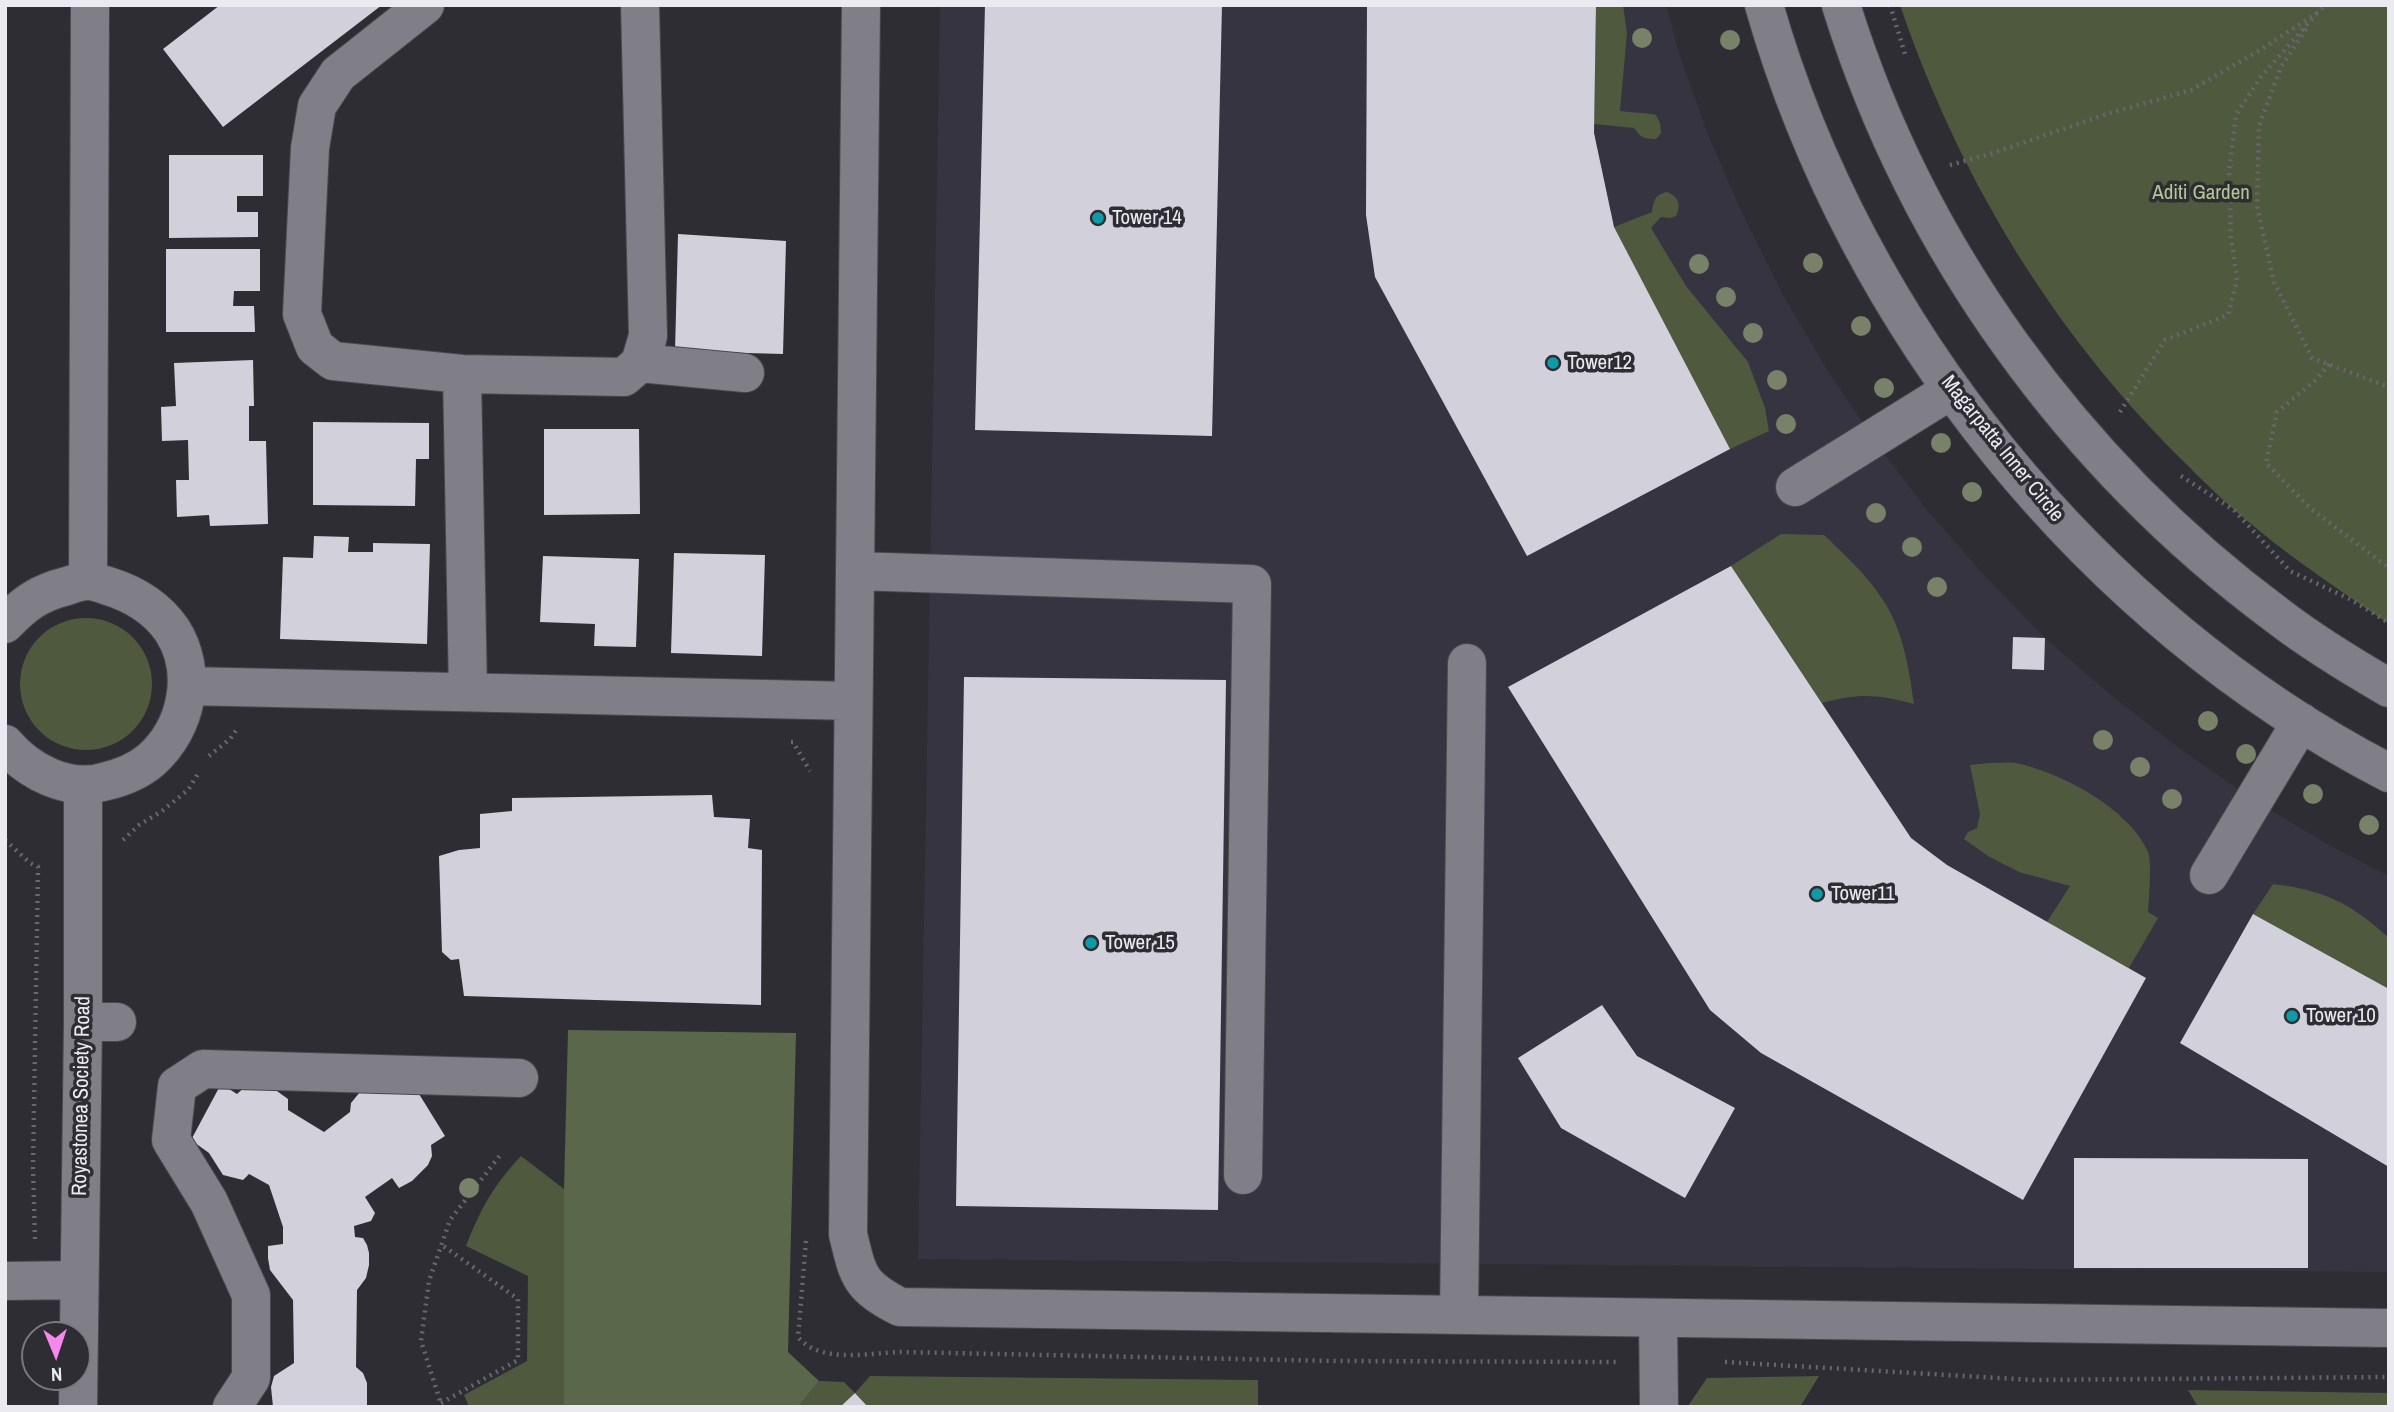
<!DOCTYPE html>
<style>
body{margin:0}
#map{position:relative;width:2394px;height:1412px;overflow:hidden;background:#2e2d34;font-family:"Archivo Narrow",sans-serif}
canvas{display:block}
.frame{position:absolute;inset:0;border:7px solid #ebeaf0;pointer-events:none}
.north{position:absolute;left:21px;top:1321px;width:70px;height:70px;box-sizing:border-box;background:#2e2d34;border:2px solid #7a797f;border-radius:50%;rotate:178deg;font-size:19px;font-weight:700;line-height:28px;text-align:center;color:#ebeaf0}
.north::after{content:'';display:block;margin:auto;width:24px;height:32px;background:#f688ed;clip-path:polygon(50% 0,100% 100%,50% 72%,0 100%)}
</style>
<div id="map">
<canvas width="2394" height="1412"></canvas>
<div class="frame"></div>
<div class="north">N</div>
</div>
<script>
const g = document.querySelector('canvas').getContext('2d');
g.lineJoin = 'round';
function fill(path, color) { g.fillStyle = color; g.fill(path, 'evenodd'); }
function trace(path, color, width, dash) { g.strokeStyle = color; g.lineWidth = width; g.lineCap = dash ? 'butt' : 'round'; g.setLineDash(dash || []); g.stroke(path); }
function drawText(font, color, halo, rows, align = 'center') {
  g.font = font + ' "Archivo Narrow",sans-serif'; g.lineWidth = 7; g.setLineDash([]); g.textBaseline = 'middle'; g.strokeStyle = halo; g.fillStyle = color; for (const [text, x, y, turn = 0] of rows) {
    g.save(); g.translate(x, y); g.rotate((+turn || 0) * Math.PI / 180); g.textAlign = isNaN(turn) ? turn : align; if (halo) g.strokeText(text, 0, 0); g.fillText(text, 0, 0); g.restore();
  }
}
const built = new Path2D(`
 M940,5H1666L1679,53L1708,135L1743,215L1782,293L1826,368L1874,440L1927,510L1984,575L2045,638L2111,695L2179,748L2251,798L2325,843L2389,876V1272L918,1259Z`);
const green = new Path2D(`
 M1596,5H1623L1627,33L1620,111C1632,113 1644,112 1656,115L1660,123L1661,133L1656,139C1644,139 1640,137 1634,128L1594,124Z
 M1900,5H2389V624C2344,593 2298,563 2256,528C2228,506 2203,481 2178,456C2051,329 1958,175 1900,5Z
 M1667,192C1678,196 1682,205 1676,216L1670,218L1661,217L1651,228L1686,286L1748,362L1765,408L1769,431L1730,449L1614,227L1652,212C1654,201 1654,195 1667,192Z
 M1781,534L1824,535C1845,555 1867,575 1883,600C1903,630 1909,668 1914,704C1877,694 1859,693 1822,703L1731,566Z
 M20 684a66 66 0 1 1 132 0a66 66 0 1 1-132 0Z
 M1989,763C1998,763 2008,762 2016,763C2060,772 2130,809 2148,852C2152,861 2149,899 2148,912L2158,918L2129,968L2047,922L2070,886L2019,872L1988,856L1964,839L1968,832L1977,828L1980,814L1970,765Z
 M2273,884C2324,890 2351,903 2389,938V989L2253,914Z
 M521,1156L564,1189V1407H469L464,1395L527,1361L528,1276L466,1246C481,1208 493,1186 521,1156Z
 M870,1376L1258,1380V1407H868L855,1393L840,1407H798L819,1381L844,1382L855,1393Z
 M1819,1376L1800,1407L1688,1406L1707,1378Z
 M2188,1390L2389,1393V1407H2198Z`);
const forest = new Path2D(`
 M568,1030L796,1033L788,1352L819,1381L798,1407H564V1189Z`);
const building = new Path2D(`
 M220,5H382L223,127L163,49Z
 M985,5H1222L1212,436L975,430Z
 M1367,5H1596L1594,133L1614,227L1730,449L1527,556L1375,277L1366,215Z
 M169,155H263V196H237V212H258V237L169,238Z
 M678,234L786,241L783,354L675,351Z
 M166,249H260V291H234L233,306H254L255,332H166Z
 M253,360L254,406H249V441H266L268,524L210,526L209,515L177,517L176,480H189L188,440L162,441L161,407L176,406L174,363Z
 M313,422L429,423V459H416L415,506L313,505Z
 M544,429H639L640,514L544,515Z
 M314,536L349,537L348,552H373V543L430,544L427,644L280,639L283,557L313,558Z
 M674,553L765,555L762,656L671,653Z
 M543,556L639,559L636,647L594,646L595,624L540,622Z
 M1731,566L1911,838L1947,865L2146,978L2023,1200L1761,1053L1710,1010L1508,687Z
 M2013,637L2045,638L2044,670L2012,669Z
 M964,677L1226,680L1218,1210L956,1206Z
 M712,795L714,817L750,819L748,848L762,850L761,1005L464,996L459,959L451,960L442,952L439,856L459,850L480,848V814L512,811V798Z
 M2253,914L2389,989V1167L2180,1043Z
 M1602,1005L1637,1056L1735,1108L1685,1198L1561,1128L1518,1058Z
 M411,1081L445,1136L431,1145L432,1156L428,1165L412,1181L399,1188L392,1178L365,1197L375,1213L371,1221L354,1226L355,1237L363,1238L367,1245L369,1253V1265L366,1278L357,1290L356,1367L363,1373L367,1383V1407H273L271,1387L274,1376L294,1363L293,1300L270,1270L268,1258V1246L283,1244V1227L269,1185L249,1174L243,1180L223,1175L209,1153L191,1140L221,1084L237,1094L246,1086H270L288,1099V1110L324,1132L350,1112L351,1103L360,1092Z
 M2074,1158L2308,1159V1268H2074Z
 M855,1393L868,1407H840Z`);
const path = new Path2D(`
 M1890,5L1905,54
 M2306,29L2281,67L2259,126L2257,206L2274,282L2312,358L2389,387
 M1950,165L1993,153L2107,114L2191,90L2262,49L2317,13L2325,5
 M2329,364L2317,379L2277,412L2266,463L2310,508L2389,568
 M2120,412L2165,340L2228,315L2237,280L2231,237L2229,172L2236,115L2260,78L2317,13
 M2181,476L2234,510L2290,571L2352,600L2389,623
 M791,742H793L810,771
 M209,756L230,739L237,729
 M5,840L30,863L38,867L33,1168L35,1240
 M123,840L139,825L162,811L188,790L199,772
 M806,1241L798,1337C820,1364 869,1353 900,1352L1334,1361L1618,1362
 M1725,1362L2033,1380L2389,1377
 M441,1403L518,1360V1299L442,1245
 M442,1407L421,1341L429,1281L450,1220L501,1154`);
const minor = new Path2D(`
 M425,5L338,74L317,106L310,148L302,314L315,347L333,361L462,374L624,377L640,363L648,336L640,5
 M861,5L848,1234C858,1276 859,1286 900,1307L2389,1328
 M1764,5C1856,327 2091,619 2389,773
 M1841,5C1917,249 2073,464 2278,616C2313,643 2351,666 2389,688
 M640,363L745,373
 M462,374L468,692
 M1795,487L1951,390
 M855,571L1252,584L1243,1175
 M88,581L90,5
 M5,624C25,603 39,593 67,586C73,584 81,581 88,581C94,581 102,584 108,586C134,594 156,607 172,630C199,672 187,728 151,760C137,772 121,778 103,782C67,792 28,771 5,744
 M187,686L853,701
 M2209,875L2301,722
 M83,1022H117
 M5,1281L79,1280
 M1459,1315L1467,663
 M1658,1318L1659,1407
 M78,1407L83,1022V785
 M232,1407L251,1378V1295L209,1202L171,1140L177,1086L203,1069L519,1078`);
const trees = [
 [1642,38],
 [1730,40],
 [1813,263],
 [1699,264],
 [1726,297],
 [1861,326],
 [1753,333],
 [1777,380],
 [1884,388],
 [1786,424],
 [1941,443],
 [1972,492],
 [1876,513],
 [1912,547],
 [1937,587],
 [2208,721],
 [2103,740],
 [2246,754],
 [2140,767],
 [2313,794],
 [2172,799],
 [2369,825],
 [469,1188]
];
const markers = [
 [1098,218,7,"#0f9aa8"],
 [1553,363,7,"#0f9aa8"],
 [1817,894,7,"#0f9aa8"],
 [1091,943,7,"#0f9aa8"],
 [2292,1016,7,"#0f9aa8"]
];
const parkNames = [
 ["Aditi Garden",2201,193]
];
const poiNames = [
 ["Tower 14",1112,218],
 ["Tower12",1567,363],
 ["Tower11",1831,894],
 ["Tower 15",1105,943],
 ["Tower 10",2306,1016]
];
const streetNames = [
 ["Magarpatta Inner Circle",2002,449,51],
 ["Royastonea Society Road",82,1096,-89]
];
fill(built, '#363441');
fill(green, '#4e593e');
fill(forest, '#5b674b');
fill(building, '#d2d1db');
trace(minor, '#49484f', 40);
trace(path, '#68676d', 4.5, [2, 5]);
trace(minor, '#807f88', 38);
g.fillStyle = '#778268';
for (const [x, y] of trees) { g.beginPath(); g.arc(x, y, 10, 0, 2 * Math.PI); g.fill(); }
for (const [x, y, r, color] of markers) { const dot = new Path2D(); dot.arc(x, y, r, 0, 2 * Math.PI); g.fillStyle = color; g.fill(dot); trace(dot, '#2e2d34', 2.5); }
drawText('21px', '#b2c793', '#2e2d34', parkNames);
drawText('21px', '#ebeaf0', '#2e2d34', poiNames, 'left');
drawText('21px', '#ebeaf0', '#2e2d34', streetNames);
</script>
